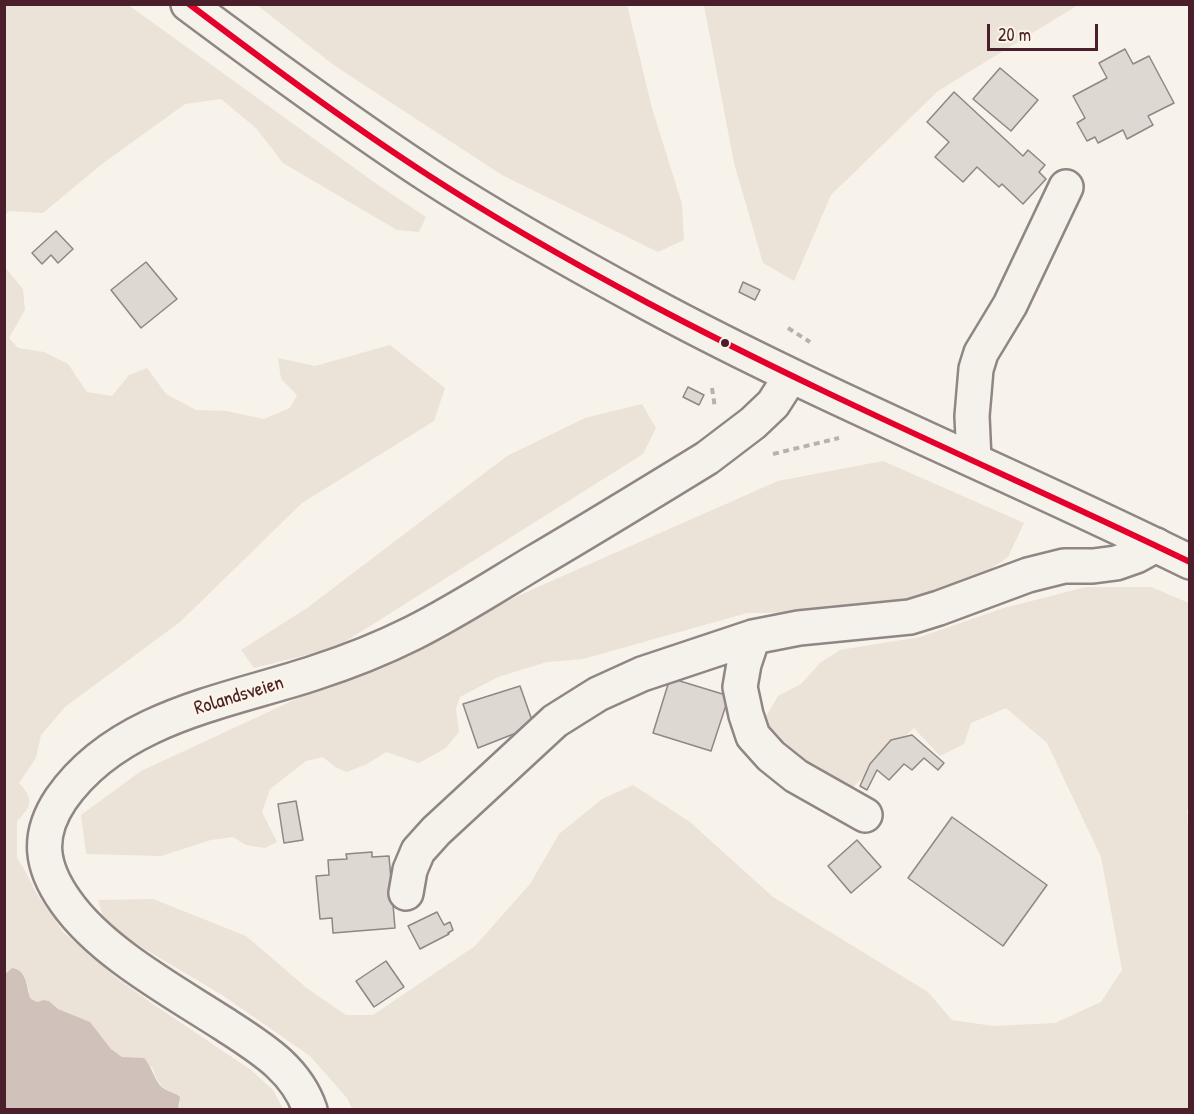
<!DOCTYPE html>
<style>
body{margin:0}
#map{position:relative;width:1194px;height:1114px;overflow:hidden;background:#f7f3ea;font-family:"Patrick Hand",sans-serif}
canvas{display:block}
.frame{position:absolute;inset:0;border:6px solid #4a1f2b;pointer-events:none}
.scale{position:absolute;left:987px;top:24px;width:111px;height:27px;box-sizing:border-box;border:3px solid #4a1f2b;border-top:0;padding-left:8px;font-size:18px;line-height:21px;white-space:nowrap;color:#4a1f2b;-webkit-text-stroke:4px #fcf5e5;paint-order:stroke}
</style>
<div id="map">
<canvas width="1194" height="1114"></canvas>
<div class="frame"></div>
<div class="scale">20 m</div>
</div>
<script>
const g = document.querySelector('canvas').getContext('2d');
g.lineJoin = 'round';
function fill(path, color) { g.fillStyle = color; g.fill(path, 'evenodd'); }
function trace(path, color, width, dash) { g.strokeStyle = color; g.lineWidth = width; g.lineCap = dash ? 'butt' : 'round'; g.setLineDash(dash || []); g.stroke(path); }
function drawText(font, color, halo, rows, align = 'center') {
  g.font = font + ' "Patrick Hand",sans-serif'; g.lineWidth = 4.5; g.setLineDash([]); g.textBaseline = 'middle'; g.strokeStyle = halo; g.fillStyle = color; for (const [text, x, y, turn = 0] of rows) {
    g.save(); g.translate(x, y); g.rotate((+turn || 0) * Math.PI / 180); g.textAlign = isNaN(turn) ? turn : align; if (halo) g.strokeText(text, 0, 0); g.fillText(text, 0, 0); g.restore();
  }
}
const green = new Path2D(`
 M127,4L378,185L426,217L419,232L397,230L283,163L256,128L221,99L185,104L102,164L43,213L9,211L5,215V5Z
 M257,5H627L652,108L682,204L684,240L658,252L502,175L335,66Z
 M704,5V4L1078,5L938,91L831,195L794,281L763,263L734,163Z
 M4,266L23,289L25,310L9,338L18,348L44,352L68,364L87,392L112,396L129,375L147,368L166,394L196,410L226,411L264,419L290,408L297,395L281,379L278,358L315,366L390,345L445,388L434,421L302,503L180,622L65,707L41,735L36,758L19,783C34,799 32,806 17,821V858L23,867L37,894L64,933L114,976L150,1002L251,1070L273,1090L283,1109H178L180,1103L175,1093C160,1089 157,1080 152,1067L122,1057L111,1049L90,1022L58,1009L49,1001L43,1000L37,1002L31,999L24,974L12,968L5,974Z
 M642,404L656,428L643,454L335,648L254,668L241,650L307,608L507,456L585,418Z
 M883,461L1024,523L1008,557L986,572L886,606L850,612L747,613L583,659L547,662L498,677L460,697L456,709L459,732L446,748L419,763L386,752L367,764L347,772L335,767L323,757L306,761L270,789L262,812L277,842L265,848L246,845L233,837L211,840L161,856L86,854L81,815L141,771L540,586L778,481Z
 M1086,587H1151L1189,603L1190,808L1187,810L1190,865L1189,1109H352L347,1098L310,1056L222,995L106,926L98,900L153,899L246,936L308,989L346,1015H373L475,946L530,884L559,834L602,799L633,785L690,822L773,897L928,992L952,1020L993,1026L1055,1023L1101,1002L1122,970L1101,857L1047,743L1006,708L971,723L964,744L940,756L914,728L849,791L803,763L781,747L763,722L778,696L801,684L820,663L840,650L920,637L1004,608Z`);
const water = new Path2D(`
 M12,968C29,971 25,987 31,999L37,1002L43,1000L49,1001L58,1009L90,1022L111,1049L122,1057L144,1058C151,1066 153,1075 159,1084C165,1092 173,1091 180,1097L178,1109H5V974Z`);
const building = new Path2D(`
 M1125,49L1133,64L1149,56L1174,103L1148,116L1153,125L1127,139L1123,130L1098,143L1095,137L1087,141L1077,123L1085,118L1073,96L1107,78L1099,63Z
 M1000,68L1038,100L1011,131L973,99Z
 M954,92L1023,156L1028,150L1045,165L1039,172L1046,179L1023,204L1002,184L999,187L977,167L963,182L935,157L949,142L927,122Z
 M56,231L73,249L58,263L51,255L42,264L32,253Z
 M146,262L177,299L141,328L111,290Z
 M743,282L760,290L755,300L739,292Z
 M688,387L704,395L699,405L683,397Z
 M670,678L729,696L711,751L653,733Z
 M520,686L534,726L478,748L463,704Z
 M912,735L944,763L938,770L924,758L912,770L904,764L889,780L877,770L867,790L860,786L870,764L891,740Z
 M296,801L303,840L284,843L278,804Z
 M952,817L1047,885L1003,946L908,878Z
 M857,840L881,867L851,893L828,866Z
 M372,852V857L389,856L395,928L333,933L332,918L320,919L316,876L329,875L328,860L347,859L346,854Z
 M437,912L444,925L450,922L453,930L448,933L449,934L420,949L408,926Z
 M386,961L404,987L374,1007L356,981Z`);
const path = new Path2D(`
 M788,328L810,342
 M712,388L715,408
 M773,454L839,438`);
const minor = new Path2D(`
 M974,460L972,416L976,369L981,353L1010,305L1066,187
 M753,637L744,664L740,687L746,715L753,736L771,756L796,776L865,815
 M406,893L410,870L418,851L436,831L555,721L598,694L642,674L753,637L799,628L910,617L939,608L1028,575L1064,566H1093L1116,563L1136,556L1156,545
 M310,1110C296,1068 259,1047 224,1024C173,991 101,952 66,902C41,867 36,836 61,799C118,717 226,702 314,673C348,662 381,649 413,633C455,612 495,586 535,562C593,528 650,493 707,458L753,423L773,404L791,376`);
const major = new Path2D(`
 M188,4C267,63 346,121 428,175C499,221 574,263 648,303C824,398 1010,473 1190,562`);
const bus1 = new Path2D(`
 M189,4C267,63 346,122 428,175C499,221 573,263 648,303C825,397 1009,475 1190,562`);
const markers = [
 [725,343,5,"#4a1f2b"]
];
const streetNames = [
 ["Rolandsveien",239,696,-17]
];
fill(green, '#ebe2d8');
fill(water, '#d0c1ba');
fill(building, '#ddd8d2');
trace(building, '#908684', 1.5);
trace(minor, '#908684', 38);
trace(major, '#908684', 38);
trace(path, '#b8b1ae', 4, [6, 4.5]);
trace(minor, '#f5f2ec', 33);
trace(major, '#f5f2ec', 33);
trace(bus1, '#e4002b', 6);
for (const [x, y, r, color] of markers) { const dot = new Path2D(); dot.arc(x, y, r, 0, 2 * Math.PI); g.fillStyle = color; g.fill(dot); trace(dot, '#fcf5e5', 2); }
drawText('20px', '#4a1f2b', '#fcf5e5', streetNames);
</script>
